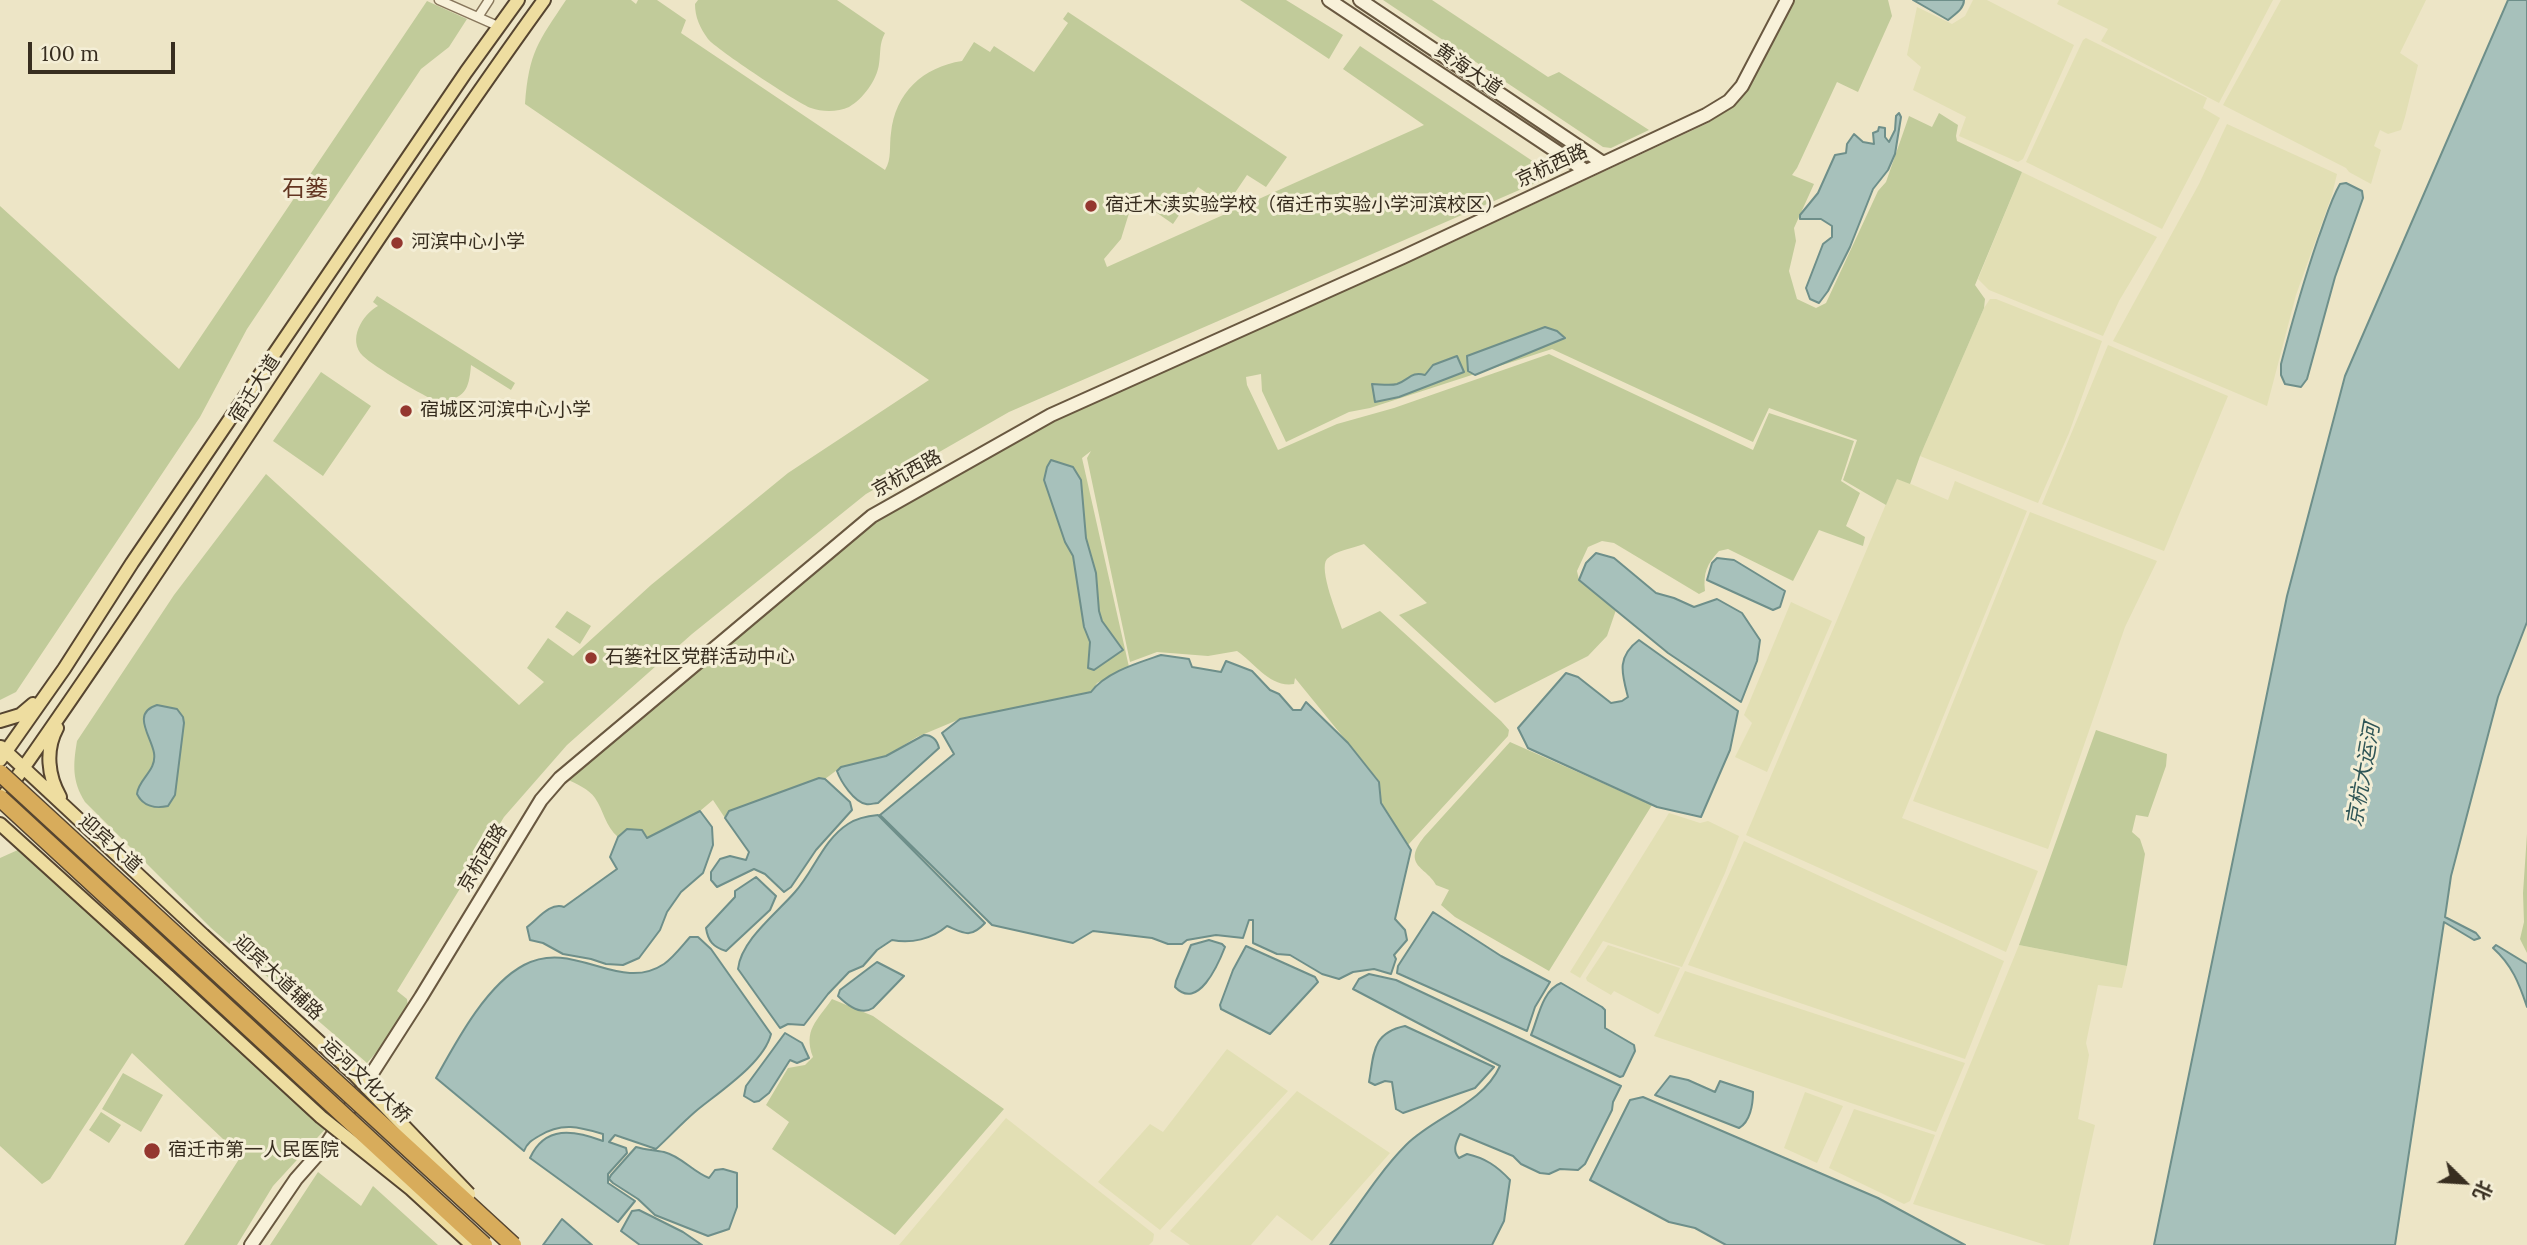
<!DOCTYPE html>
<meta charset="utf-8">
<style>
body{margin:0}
#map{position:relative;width:2527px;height:1245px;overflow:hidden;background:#ede5c6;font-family:Lora,"Noto Sans SC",serif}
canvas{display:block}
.north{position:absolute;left:2429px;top:1147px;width:70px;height:70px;-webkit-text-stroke:5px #f4eed6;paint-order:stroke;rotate:114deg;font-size:19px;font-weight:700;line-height:28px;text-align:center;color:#382e20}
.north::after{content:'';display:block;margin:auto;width:24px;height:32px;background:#382e20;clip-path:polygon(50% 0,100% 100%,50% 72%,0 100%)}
.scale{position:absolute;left:28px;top:42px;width:147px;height:32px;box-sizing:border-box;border:4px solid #382e20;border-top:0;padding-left:9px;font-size:21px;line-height:24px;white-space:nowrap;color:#382e20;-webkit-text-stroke:5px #f4eed6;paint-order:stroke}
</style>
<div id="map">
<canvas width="2527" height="1245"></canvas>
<div class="north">北</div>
<div class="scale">100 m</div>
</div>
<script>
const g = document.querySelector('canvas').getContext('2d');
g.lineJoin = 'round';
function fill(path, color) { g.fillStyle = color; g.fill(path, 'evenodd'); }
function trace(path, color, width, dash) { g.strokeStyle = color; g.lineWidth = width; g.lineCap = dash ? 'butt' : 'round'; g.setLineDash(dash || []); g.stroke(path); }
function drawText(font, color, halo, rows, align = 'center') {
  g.font = font + ' Lora,"Noto Sans SC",serif'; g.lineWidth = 6; g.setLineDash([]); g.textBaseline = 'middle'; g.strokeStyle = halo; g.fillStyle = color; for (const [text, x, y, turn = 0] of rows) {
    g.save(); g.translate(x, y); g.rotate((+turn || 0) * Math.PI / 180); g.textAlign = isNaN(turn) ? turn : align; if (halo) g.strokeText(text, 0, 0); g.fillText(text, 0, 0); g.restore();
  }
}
const farmland = new Path2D(`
 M1973,0H1987L2074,45L2023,159L2018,162L1959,136L1966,117L1913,90L1921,67L1907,55L1917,7L1952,24L1965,16Z
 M2059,0H2273L2219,103L2101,41L2108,29L2057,4Z
 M2281,0H2426L2400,53L2418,65L2405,117L2401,130L2388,134L2380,130L2374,146L2381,150L2371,184L2349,172L2346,168L2223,105Z
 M2086,38L2207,98L2203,108L2220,118L2162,229L2026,162L2083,40Z
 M2227,124L2337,174L2332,195L2296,295L2267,406L2113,341L2199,184Z
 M2022,172L2157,237L2119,301L2103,336L1989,290L1978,279Z
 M1990,299H1996L2102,341L2069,433L2038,503L1920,456L1984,308Z
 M2108,345L2228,396L2164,551L2042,504Z
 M1897,478L1948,500L1955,481L2027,511L1902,818L2038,871L2006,952L1746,835Z
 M2030,512L2157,561L2125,627L2048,849L1913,801Z
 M1791,602L1832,621L1767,772L1735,757L1752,723L1744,715Z
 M1669,813L1700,823L1708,821L1739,836L1725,873L1682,967L1603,941L1580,978L1570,972Z
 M1744,841L2004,961L1965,1059L1688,965Z
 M1608,945L1680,968L1661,1011L1658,1014L1614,991L1611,995L1587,981L1586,978Z
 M2019,945L2127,966L2122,988L2098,985L2086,1043L2089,1055L2078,1119L2095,1125L2069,1245H2046L1913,1204Z
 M1685,971L1965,1063L1936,1132L1654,1036Z
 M1227,1049L1288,1091L1160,1230L1098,1182L1150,1124L1163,1132Z
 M1297,1091L1390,1153L1312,1241L1277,1215L1251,1245H1190L1170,1231Z
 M1805,1092L1843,1106L1817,1163L1784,1148Z
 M1854,1109L1935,1135L1910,1201L1904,1204L1829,1168Z
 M1006,1118L1154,1234L1153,1241L1149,1245H899Z`);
const green = new Path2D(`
 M566,0H631L636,4L638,0H657L686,20L681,33L885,170C892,159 889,146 891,133C895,93 923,67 962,61L974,42L990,52L994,46L1034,72L1068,23L1063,19L1068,12L1287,157L1266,187L1247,175L1226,206L1198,187L1173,224L1134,197L1121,239L1104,259L1107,267L1424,125L1343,69L1360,46L1543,168L1544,176L1540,181L1009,412L866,494L692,634L567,745L504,817L397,991L407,999L408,1007L387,1040L367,1063L211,928L85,802C72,781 73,765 77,741L174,595L266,474L519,705L544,682L527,668L548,638L573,656L651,585L788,473L929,380L525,104C529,52 538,42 566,0Z
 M698,0H837L885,33C879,44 881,51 879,64C877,80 863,99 849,107C838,112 822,112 811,108C799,104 716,49 708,39C700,28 695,17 695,4Z
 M1240,0H1286L1343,35L1329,59Z
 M1383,0H1432L1548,77L1559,72L1649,130L1611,148L1603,147Z
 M1793,0H1888L1892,16L1858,92L1837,82L1797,168L1792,175L1814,184L1794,228L1796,241L1789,271L1797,299L1816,308L1826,303L1878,191L1886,182L1909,116L1932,127L1939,113L1958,125L1956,136L1957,141L2022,172L1975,285L1985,299L1984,308L1920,456L1910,484L1897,479L1886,505L1843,480L1857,440L1769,408L1753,442L1552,349L1370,408L1349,412L1286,442L1262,391L1261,374L1246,377L1247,385L1278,450L1337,424L1394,408L1549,354L1753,450L1769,413L1854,441L1841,481L1860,493L1846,526L1865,537L1863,546L1819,530L1793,581L1728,549L1719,551C1707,564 1703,573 1705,591L1699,594L1614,543L1602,541L1588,547L1577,571L1579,580L1616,610L1607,636L1588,656L1495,703L1399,615L1427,603L1364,544C1353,548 1335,551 1327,559C1318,569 1338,616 1342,629L1380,611L1501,721L1509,730L1508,736L1408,845L1381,803L1379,781L1295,678L1294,684C1270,688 1255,663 1237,651L1208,656L1157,652L1130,662L1087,458L1091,451L1082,458L1129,667L1097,683L1091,692L960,719L917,737L886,756L841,767L825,779L819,778L729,811L725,818L713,800L700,811L647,838L641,830L627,829L618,837C605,826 604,811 595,798C589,789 576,784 567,779L879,518L1069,413L1425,255L1708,123L1734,105L1754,79Z
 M427,1L467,19L449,47L421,69L247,329L200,417L16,692L0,700V206L179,369Z
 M377,296L515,383L511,390L471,365C469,390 465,399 438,402C425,397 373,366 363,356C347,340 362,315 378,306L373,302Z
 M321,372L371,406L323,476L273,441Z
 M567,611L591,626L580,644L555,627Z
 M2096,730L2167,754L2166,766L2148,817L2136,815L2132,832L2140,839L2145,854L2127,966L2019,945Z
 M1510,742L1652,805L1549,971L1455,917L1441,905L1449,890L1436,885C1427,867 1401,866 1424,837Z
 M2527,834V953L2520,939L2524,922L2523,893Z
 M20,849L329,1125L273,1186L237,1245H184L241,1156L132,1053L50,1179L42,1184L0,1146V858Z
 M832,999L873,1016L1004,1109L895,1235L772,1149L789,1122L766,1105L788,1068L805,1065L813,1057C803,1030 817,1021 832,999Z
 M123,1073L163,1095L141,1132L102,1109Z
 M101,1112L121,1125L109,1143L89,1130Z
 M318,1172L361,1206L373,1186L438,1245H270Z`);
const water = new Path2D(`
 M1913,0H1964C1964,9 1955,14 1948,20Z
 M2508,0H2527V622L2498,697L2451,876L2445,917L2476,933L2480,938L2474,940L2444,922L2395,1245H2154L2287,596L2345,376Z
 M1899,113L1901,117L1895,154L1888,170L1873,189L1850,247L1828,291L1819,303L1810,299L1806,288L1823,244L1832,237V226L1821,219H1800V215L1818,193L1835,155L1846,153L1847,144L1854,134L1863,142L1874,144L1873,133L1878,131L1879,127L1885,128V137L1889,142L1895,130L1896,116Z
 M2346,183L2362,191L2363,198L2335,277L2307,379L2301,387L2285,384L2281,375V364C2292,322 2304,280 2318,239C2325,221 2330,201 2340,184Z
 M1545,327L1557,331L1565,338L1475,375L1468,371L1467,356Z
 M1457,356L1464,372L1399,397L1375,402L1372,384C1379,384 1390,386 1397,384C1409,380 1411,371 1425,375L1433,365Z
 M1051,460L1073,467L1081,480L1086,538L1096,573L1099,611L1102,621L1123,650L1094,670L1088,668L1090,642L1084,627L1073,556L1065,542L1044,480L1047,467Z
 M1596,553L1614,558L1656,593L1674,598L1694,607L1717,599L1742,613L1760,640L1757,661L1741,702L1668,653L1579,580L1586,563Z
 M1717,558L1734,560L1785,591L1780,607L1773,610L1707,580L1712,563Z
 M1639,640L1738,711L1730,750L1701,817L1657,807L1528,748L1518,728L1566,673L1578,677L1611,703L1622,701L1628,697C1622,674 1616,657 1639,640Z
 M1161,655L1189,659L1192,667L1221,672L1226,661L1252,671L1270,690L1279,694L1293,710H1301L1306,702L1348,743L1379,782L1381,803L1411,850L1395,919L1405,930L1407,940L1394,955L1396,959L1391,974L1374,969L1353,972L1339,979L1322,974L1290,955L1277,954L1253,943V920H1249L1243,938L1216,935L1187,940L1182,944H1168L1152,938L1093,931L1073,943L992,925L880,815L954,754L942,733L960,719L1091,692C1106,672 1138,663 1161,655Z
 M157,705L177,709L183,717L184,723L175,795L168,806C155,809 143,806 137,794C138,779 157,771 154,753C151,736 131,713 157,705Z
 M924,735C933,735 937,740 939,748L878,803C874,803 870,805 866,804C854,802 841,782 837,771L841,767L886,756Z
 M819,778L825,779L850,802L852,810L816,850L791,887L784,892L765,874L754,869L717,887L711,880V872L720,859L730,856L746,860L749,852L725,818L729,811Z
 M700,811L712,827L713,845L703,873L681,892L667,912L660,930L639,958L623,965L606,964L591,959L563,954L543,943L530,940L527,927C538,919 550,902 564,907L617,869L610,857L618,837L627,829L642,830L647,838Z
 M878,815L985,923C970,939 964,933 947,926C932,939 911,944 892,940L877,950L863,966L849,972L828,994L804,1025L788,1024L780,1028L738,969C741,940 777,913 795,892C814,871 823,840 848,824C857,818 867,816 878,815Z
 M756,877L776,896L770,910L726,951C713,947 708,941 706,928L735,897V891Z
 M1433,912L1501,956L1550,982L1535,1007L1527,1031L1397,973L1398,966Z
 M690,937H698L711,949L771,1034C764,1063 719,1092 696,1111C682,1123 669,1137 656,1149L615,1135L609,1142L626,1148L627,1153L608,1174V1183L635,1201L618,1222L530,1158C545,1125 574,1130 603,1141V1134C579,1127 562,1122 539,1136C532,1140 527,1143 524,1151L436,1078C456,1042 486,985 524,965C574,938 619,994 664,964C673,958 682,946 690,937Z
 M1209,940L1222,944L1225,947C1218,965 1198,1011 1175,987L1176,981L1191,945Z
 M2496,945L2527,964V1007C2519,983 2512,965 2493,948Z
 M1246,946L1315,977L1318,982L1270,1034L1221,1009L1220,1005L1233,970Z
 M877,962L904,976L873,1008C861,1016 847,1005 838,996L840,990Z
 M1369,974L1396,980L1621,1086L1613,1102L1612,1110L1585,1164L1578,1170L1560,1169L1549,1174L1540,1173L1521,1164L1513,1156L1460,1134C1456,1142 1452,1151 1459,1158L1467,1154C1485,1158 1497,1166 1510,1180L1504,1221L1492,1245H1330C1353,1214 1379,1172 1406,1145C1435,1116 1482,1105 1500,1066L1353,989L1359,979Z
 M1561,983L1602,1007L1605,1010V1028L1634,1045L1635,1051L1623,1076L1620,1077L1531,1035C1538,1019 1542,990 1561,983Z
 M1405,1026L1494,1067L1475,1088L1403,1113L1396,1109L1392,1082L1385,1081L1375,1085L1369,1082C1374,1053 1372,1033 1405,1026Z
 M785,1033L802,1043L809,1058L797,1063L790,1060L769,1093L759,1101L754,1102L744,1096L746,1086Z
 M1670,1076L1688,1080L1715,1092L1720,1081L1753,1092C1753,1105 1750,1122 1739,1128L1655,1095Z
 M1643,1097L1878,1198L1965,1245H1726L1695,1228L1669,1222L1590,1180L1630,1100Z
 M636,1147C646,1150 655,1150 664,1152C681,1156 693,1172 709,1178L715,1170L723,1169L737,1173V1207L729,1229L708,1236L655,1215L638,1199L613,1183L609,1179L611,1175Z
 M639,1210L683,1232L702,1245H640L621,1231L632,1211Z
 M562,1219L592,1245H543Z`);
const street = new Path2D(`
 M439,0L500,27
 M478,17L489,0`);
const secondary = new Path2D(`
 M1329,0L1586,171
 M1360,0L1603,163
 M251,1245L296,1179L326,1145L421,997L541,800L560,778L872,516L1051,415L1403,257L1706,115L1729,101L1742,86L1787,0`);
const primary = new Path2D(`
 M0,721L20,715L33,704
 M57,728C45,750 48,776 60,797
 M1,747L203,935
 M0,760L64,669L132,563L466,72L518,0
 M0,801C187,538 355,262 544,0
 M0,824L169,977`);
const primaryBridge = new Path2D(`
 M203,935L354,1074L469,1194
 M169,977L321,1117L411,1189L472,1245`);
const highwayBridge = new Path2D(`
 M0,773L513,1245
 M0,798L484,1245`);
const markers = [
 [1091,206,7,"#94372f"],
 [397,243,7,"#94372f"],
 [406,411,7,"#94372f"],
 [591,658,7,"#94372f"],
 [152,1151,9,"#94372f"]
];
const streetNames = [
 ["黄海大道",1468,70,34],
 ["京杭西路",1552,166,-25],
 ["宿迁大道",255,389,-57],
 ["京杭西路",907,474,-29],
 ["迎宾大道",110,844,42],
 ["京杭西路",483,858,-59],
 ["迎宾大道辅路",278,978,43],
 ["运河文化大桥",366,1081,43]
];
const poiNames = [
 ["宿迁木渎实验学校（宿迁市实验小学河滨校区）",1105,206],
 ["河滨中心小学",411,243],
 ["宿城区河滨中心小学",420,411],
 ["石篓社区党群活动中心",605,658],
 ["宿迁市第一人民医院",168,1151]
];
const waterNames = [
 ["京杭大运河",2364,775,-80]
];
const quarterNames = [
 ["石篓",305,189]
];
fill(farmland, '#e2dfb4');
fill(green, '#c1cb9a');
fill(water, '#a7c1bb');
trace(water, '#6e8f8a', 2);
trace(street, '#88775c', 11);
trace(secondary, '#695840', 16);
trace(primary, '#564530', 16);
trace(street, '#f8f1d9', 8);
trace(secondary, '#f8f1d9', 12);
trace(primary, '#eedda0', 12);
trace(primaryBridge, '#564530', 16, []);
trace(highwayBridge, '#564530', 19, []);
trace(primaryBridge, '#eedda0', 12);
trace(highwayBridge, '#d8ac5b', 16);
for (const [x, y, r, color] of markers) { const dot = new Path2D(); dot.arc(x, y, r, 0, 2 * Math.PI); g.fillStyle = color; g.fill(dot); trace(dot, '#f4eed6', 2.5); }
drawText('19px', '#382e20', '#f4eed6', streetNames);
drawText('19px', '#382e20', '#f4eed6', poiNames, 'left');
drawText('italic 21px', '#305657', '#f4eed6', waterNames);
drawText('23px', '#633521', '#f4eed6', quarterNames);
</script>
